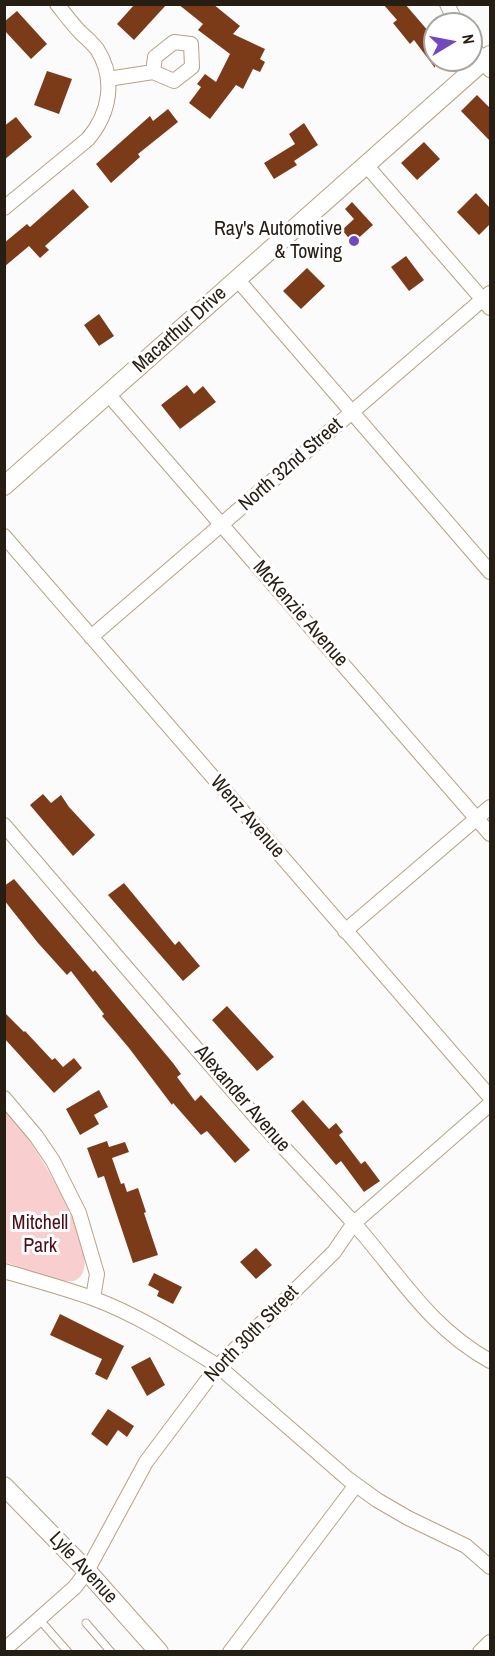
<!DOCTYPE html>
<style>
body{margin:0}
#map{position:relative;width:495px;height:1656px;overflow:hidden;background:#fbfbfb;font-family:"Archivo Narrow",sans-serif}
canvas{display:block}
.frame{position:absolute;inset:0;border:6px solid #261d13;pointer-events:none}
.north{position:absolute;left:423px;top:12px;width:60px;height:60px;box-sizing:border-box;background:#fff;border:2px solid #a8a5a1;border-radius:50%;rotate:80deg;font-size:16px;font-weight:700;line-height:24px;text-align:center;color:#261d13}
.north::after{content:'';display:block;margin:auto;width:21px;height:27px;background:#7048c0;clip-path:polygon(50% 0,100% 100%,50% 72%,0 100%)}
</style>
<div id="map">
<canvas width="495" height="1656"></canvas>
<div class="frame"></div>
<div class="north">N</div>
</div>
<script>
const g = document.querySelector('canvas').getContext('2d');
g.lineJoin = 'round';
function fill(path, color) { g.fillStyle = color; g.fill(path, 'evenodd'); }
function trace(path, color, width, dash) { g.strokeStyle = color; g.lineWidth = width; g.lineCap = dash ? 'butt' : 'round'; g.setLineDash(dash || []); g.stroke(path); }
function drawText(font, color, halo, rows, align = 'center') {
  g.font = font + ' "Archivo Narrow",sans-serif'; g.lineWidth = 6; g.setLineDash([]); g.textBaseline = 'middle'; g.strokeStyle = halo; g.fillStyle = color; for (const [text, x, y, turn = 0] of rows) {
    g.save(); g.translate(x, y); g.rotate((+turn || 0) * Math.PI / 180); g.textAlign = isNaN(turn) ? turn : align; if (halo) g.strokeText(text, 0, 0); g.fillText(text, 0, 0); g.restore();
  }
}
const green = new Path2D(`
 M4,1106C23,1126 113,1262 76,1280C64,1286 19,1267 5,1262Z`);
const building = new Path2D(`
 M135,4H167L134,40L117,24Z
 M178,4H213L240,26L233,34L265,49L260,59L265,62L260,72L253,69L243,89L236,85L210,119L189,103L201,87L197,84L205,74L216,82L230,54L198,30L203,24Z
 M383,4H405L435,39V68L414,40L410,44L393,23L397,20Z
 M17,11L47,44L31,59L4,30V22Z
 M47,71L72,79L59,114L34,105Z
 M477,95L490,108V141L461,111Z
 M168,109L178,122L138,154L140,157L111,183L96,164L150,116L153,121Z
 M16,117L32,137L4,160V126Z
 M304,123L318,145L294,161L297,165L274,179L264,163L295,144L289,134Z
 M424,142L440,159L417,180L401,163Z
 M73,189L89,207L45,246L49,250L40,258L29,246L4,267V243L27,224L30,227Z
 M476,193L490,208V224L479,235L457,212Z
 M352,202L373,225L353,243L342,230L354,219L345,209Z
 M406,256L424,280L409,291L391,267Z
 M307,268L325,286L301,309L283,291Z
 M99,314L114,336L99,346L84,325Z
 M187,385L194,394L203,386L216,402L180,429L161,405Z
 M43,794L51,803L61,795L69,807L95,835L73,856L30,805Z
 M14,879L93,972L95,970L173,1063L181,1074L177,1077L195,1101L201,1095L250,1150L235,1163L207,1131L201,1135L173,1103L172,1105L129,1048L102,1016L104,1014L71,971L67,975L38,943L4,900V886Z
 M124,883L175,945L179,941L200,966L183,981L108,895Z
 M227,1006L274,1057L257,1071L212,1020Z
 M4,1012L24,1032L25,1031L52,1060L55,1058L63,1067L74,1058L82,1068L54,1093L4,1038Z
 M99,1090L108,1107L94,1115L99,1124L80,1135L66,1109Z
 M303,1100L329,1129L336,1123L343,1132L339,1135L361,1164L365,1161L380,1181L364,1192L341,1161L336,1165L291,1111Z
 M107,1141L109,1147L125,1142L129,1152L112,1158L121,1184L124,1183L127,1192L138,1188L146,1212L144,1213L158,1255L133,1263L104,1176L98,1178L87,1148Z
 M256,1248L272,1265L256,1279L240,1262Z
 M154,1273L182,1287L173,1304L157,1296L159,1291L148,1285Z
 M60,1314L124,1346L107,1380L95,1374L102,1359L50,1335Z
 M150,1357L165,1385L147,1396L131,1367Z
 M108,1409L134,1426L127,1437L118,1430L107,1446L91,1434Z`);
const service = new Path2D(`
 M39,1619L68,1652
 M86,1623L111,1652`);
const minor = new Path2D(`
 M447,4L457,24
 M471,44L490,70
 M108,79L153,72L174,81L192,67L191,44L174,42L155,57L153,72
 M366,165L490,308
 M4,208L88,139C110,113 116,79 97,49C92,43 87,38 81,33C72,24 65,14 57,4
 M237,279L490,572
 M108,394L490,834
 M4,536L490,1097
 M91,637L490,293
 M4,825C90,925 175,1025 262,1124C291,1156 322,1188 351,1220C398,1272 427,1326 490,1361
 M345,931L490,807
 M4,1098L36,1136L53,1161L79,1213L97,1274L93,1298
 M4,1271C34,1280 64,1288 92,1298C136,1314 178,1341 218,1366L348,1479L377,1500L408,1518L466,1546L490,1567
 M4,1650L75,1587L87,1571L146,1462L218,1366L334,1252L354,1223L490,1104
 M230,1652L356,1485
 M480,1652L490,1642`);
const secondary = new Path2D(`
 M4,486L490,55
 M4,1486L87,1571L159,1652`);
const markers = [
 [354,241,6,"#7048c0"]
];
const poiNames = [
 ["Ray's Automotive",342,230],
 ["& Towing",342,253]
];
const streetNames = [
 ["Macarthur Drive",180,330,-42],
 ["North 32nd Street",291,465,-41],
 ["McKenzie Avenue",300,614,49],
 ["Wenz Avenue",247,817,49],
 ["Alexander Avenue",242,1099,49],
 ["North 30th Street",252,1334,-46],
 ["Lyle Avenue",83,1568,47]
];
const parkNames = [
 ["Mitchell",40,1224],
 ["Park",40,1247]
];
fill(green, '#f9cece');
fill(building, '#7b3b18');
trace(service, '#b7a185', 9);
trace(minor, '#b7a185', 16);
trace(secondary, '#b7a185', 20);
trace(service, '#fff', 7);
trace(minor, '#fff', 14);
trace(secondary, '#fff', 18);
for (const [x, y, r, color] of markers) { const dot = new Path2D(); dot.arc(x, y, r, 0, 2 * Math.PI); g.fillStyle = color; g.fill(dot); trace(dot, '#fff', 2); }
drawText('20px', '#261d13', '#fff', poiNames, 'right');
drawText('20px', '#261d13', '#fff', streetNames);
drawText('20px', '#4d0d16', '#fff', parkNames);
</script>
